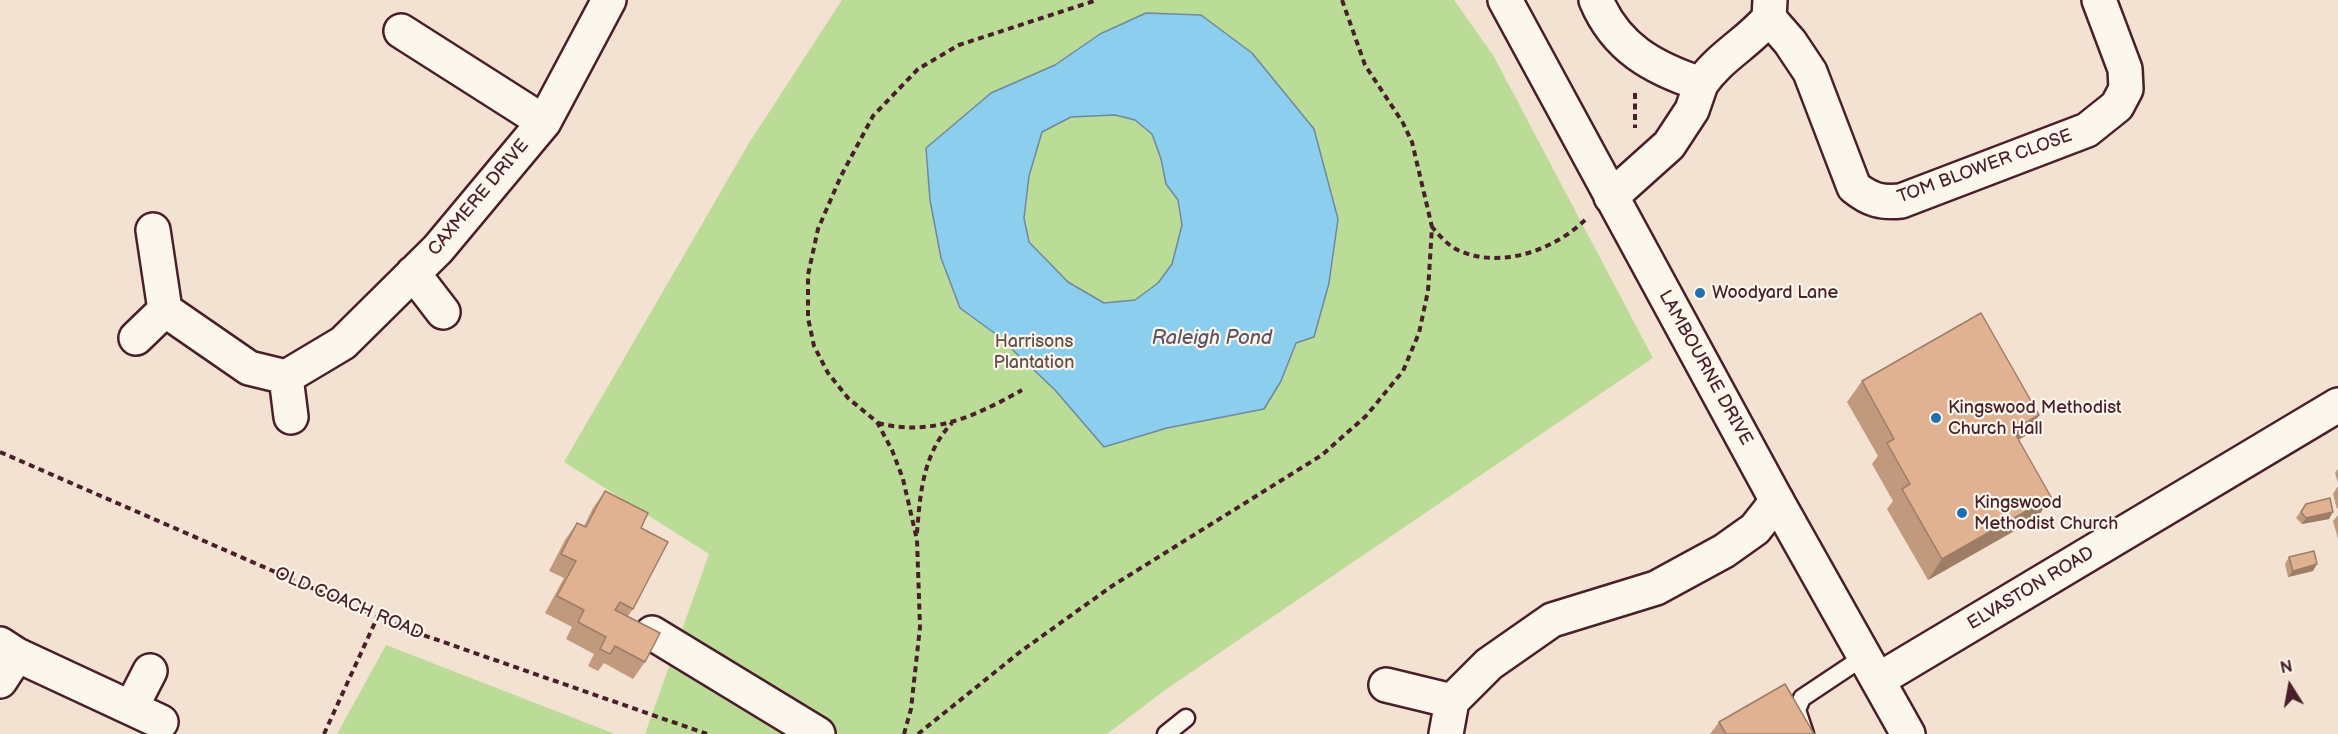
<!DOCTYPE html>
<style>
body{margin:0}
#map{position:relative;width:2338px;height:734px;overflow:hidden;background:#f3e2d1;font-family:"Balsamiq Sans",sans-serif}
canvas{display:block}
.north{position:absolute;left:2260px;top:656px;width:60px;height:60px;-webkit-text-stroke:4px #fbf7ec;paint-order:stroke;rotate:349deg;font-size:16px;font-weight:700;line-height:24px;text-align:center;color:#4a1f2b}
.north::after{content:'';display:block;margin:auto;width:21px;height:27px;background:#4a1f2b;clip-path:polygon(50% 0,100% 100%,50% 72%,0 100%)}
</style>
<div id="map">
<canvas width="2338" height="734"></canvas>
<div class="north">N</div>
</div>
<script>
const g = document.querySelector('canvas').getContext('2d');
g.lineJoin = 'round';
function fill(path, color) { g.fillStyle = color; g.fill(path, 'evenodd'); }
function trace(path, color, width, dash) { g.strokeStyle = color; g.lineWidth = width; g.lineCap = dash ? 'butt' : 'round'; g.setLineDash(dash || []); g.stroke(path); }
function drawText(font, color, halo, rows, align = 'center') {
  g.font = font + ' "Balsamiq Sans",sans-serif'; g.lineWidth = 4.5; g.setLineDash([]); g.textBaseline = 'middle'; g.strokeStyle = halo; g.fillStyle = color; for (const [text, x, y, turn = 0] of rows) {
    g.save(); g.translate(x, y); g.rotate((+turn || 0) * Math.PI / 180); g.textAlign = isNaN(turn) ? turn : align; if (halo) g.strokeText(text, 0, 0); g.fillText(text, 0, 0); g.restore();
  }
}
const green = new Path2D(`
 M842,0H1454L1493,55L1653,358L1165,690L1107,734H645L709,554L564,462L749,143Z
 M386,645L615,734H337Z`);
const water = new Path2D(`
 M1146,13L1201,15L1252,53L1314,129L1338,219L1329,283L1314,337L1296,343L1281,381L1264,409L1167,428L1104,447L1055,390L997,335L960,308L941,258L930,200L926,148L991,93L1055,65L1100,34ZM1115,115L1135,120L1152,134L1161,159L1166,184L1178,200L1182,225L1172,264L1158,283L1135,300L1104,303L1068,282L1029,242L1024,218L1029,176L1042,132L1071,117Z`);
const path = new Path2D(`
 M1342,0L1365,65L1403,123L1412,142L1432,227
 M1635,93V128
 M878,423C931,437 976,416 1022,390
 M0,452L406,629L707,734
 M917,533C920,494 923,453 952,423
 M324,734L377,618
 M904,734L911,709L920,627L917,540L903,479L892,450L877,422L848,398L828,373L814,346L808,318V275L818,229L841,176L873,116L918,69L959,45L1097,0
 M918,734L1020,652L1112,586L1322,455L1366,416L1403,371L1419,333L1428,291L1432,227C1440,236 1449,247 1460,251C1501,269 1554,250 1585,220`);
const service = new Path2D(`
 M1166,734L1186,718
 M1805,734L1797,710L1802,698L1865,656`);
const minor = new Path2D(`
 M1596,0C1616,48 1653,68 1701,84L1692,110L1669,145L1611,197
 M1769,18L1790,42L1810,72L1854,187C1870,200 1881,203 1901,201L2087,130L2117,106L2126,89L2125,69L2099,0
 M401,31L544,122
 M1701,84C1719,57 1748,43 1769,18L1770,0
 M413,273L443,312
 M165,310L249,368L286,377L343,343L438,249L544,122L609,0
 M136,338L165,310L153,230
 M286,377L291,417
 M652,633L818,734
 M0,644L17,655L161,722
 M1878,680L2338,405
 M0,681L17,655
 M1386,685L1452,701
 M131,708L150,671
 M1446,734L1452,701L1489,664L1552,620L1656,588L1724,551L1755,529L1777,501`);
const tertiary = new Path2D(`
 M1505,0L1777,501L1908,734`);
const wall = new Path2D(`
 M1862,381L2039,415L2025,436L2018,440L2051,497L2037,518L1928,580L1887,509L1893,501L1872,464L1878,456L1847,402Z
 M2338,469V483L2335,473Z
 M2338,486V508L2337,509L2333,494Z
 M605,491L641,528L633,609L628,616L645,662L633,679L604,663L598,671L588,666L594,654L566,639L572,627L545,613L564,578L549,571L565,540L577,523L584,526L593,508Z
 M2306,504L2329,519L2302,524L2296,518Z
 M2338,515V539L2333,521Z
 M2289,557L2313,571L2288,577L2285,564Z
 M1719,722L1814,734H1710Z`);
const shadedWall = new Path2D(`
 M2039,415L2025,436L1999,451L2013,430Z
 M2051,497L2037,518L1928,580L1942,559Z
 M2333,512L2329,519L2302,524L2306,518Z
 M2317,564L2313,571L2288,577L2293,571Z`);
const building = new Path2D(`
 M1981,313L2039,415L2013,430L2051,497L1942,559L1902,489L1910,484L1887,443L1894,439L1862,381Z
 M605,491L648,513L641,528L668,542L633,609L620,602L615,610L660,633L645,662L615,646L610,654L600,649L606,637L578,622L584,610L557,596L576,561L561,554L577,523L586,527Z
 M2330,498L2333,512L2306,518L2301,512L2306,504Z
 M2314,551L2317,564L2293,571L2289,557Z
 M1785,684L1814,734H1726L1719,722Z`);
const markers = [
 [1700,293,6,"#1f6fb2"],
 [1936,418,6,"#1f6fb2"],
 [1962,513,6,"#1f6fb2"]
];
const streetNames = [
 ["TOM BLOWER CLOSE",1985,167,-20],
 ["CAXMERE DRIVE",479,198,-50],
 ["LAMBOURNE DRIVE",1705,368,61],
 ["ELVASTON ROAD",2031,589,-31],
 ["OLD COACH ROAD",349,604,23]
];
const poiNames = [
 ["Woodyard Lane",1712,293],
 ["Kingswood Methodist",1948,408],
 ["Church Hall",1948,429],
 ["Kingswood",1974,503],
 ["Methodist Church",1974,524]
];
const parkNames = [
 ["Harrisons",1034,342],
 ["Plantation",1034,363]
];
const waterNames = [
 ["Raleigh Pond",1212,339]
];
fill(green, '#badc96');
fill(water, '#8bceed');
trace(water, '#71889f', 1.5);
trace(service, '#4a1f2b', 21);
trace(minor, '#4a1f2b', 38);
trace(tertiary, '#4a1f2b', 38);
trace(path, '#4a1f2b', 4, [6, 4.5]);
trace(service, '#fbf7ec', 16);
trace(minor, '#fbf7ec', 33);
trace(tertiary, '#fbf7ec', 33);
fill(wall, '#c1997d');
fill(shadedWall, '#9d7d66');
fill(building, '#e0b291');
trace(building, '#9d7d66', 1.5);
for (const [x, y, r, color] of markers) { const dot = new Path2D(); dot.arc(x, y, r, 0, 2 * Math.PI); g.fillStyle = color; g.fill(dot); trace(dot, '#fbf7ec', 2); }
drawText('18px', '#4a1f2b', '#fbf7ec', streetNames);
drawText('18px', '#4a1f2b', '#fbf7ec', poiNames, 'left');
drawText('18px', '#664e46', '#fbf7ec', parkNames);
drawText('italic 20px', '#5e5465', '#fbf7ec', waterNames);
</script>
